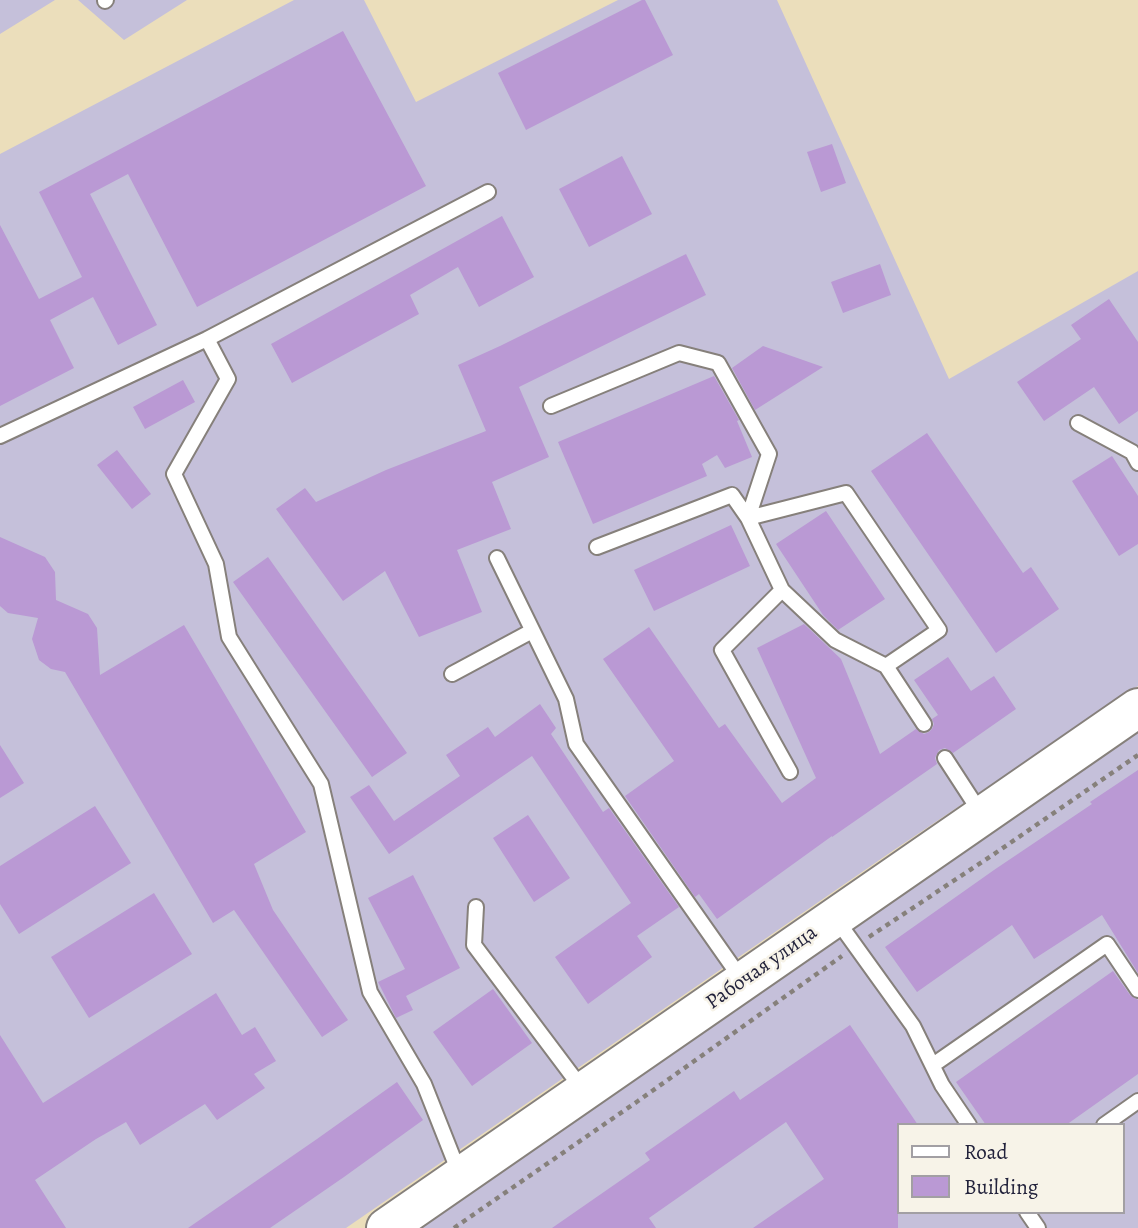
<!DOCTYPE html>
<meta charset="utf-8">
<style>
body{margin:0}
#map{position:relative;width:1138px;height:1228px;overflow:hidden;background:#ebdebb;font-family:Alegreya,serif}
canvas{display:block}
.legend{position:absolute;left:897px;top:1123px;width:228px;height:91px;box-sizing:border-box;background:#f7f3e8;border:2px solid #a29fa3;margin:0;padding:9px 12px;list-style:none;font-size:21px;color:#22223b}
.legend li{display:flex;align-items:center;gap:14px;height:35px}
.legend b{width:35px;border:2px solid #a29fa3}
</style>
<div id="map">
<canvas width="1138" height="1228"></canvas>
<ul class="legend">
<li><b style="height:9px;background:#fff"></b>Road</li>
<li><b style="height:19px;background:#ba99d4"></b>Building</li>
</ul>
</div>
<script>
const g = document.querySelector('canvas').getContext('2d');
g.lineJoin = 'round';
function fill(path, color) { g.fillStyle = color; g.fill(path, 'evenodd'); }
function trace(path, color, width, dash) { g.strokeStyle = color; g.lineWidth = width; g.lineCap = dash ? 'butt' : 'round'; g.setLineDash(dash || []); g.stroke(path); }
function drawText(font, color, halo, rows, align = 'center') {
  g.font = font + ' Alegreya,serif'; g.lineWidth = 5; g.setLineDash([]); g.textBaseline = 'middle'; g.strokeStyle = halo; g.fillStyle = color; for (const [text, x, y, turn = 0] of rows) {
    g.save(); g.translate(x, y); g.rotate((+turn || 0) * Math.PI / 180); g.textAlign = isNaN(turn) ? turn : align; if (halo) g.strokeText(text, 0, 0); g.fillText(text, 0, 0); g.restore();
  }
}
const industrial = new Path2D(`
 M0,0H55L0,34Z
 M78,0H187L124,40Z
 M294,0H364L416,102L618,0H777L949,379L1138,271V686L891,852L346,1228H0V154Z
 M1138,724V1228H408ZM898,1125H1122V1212H898Z`);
const building = new Path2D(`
 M642,0H645L673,55L526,130L498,73Z
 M343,31L426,186L197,307L128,174L90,194L157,325L118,345L93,297L50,320L74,368L0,406V225L39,299L82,277L39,192Z
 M832,144L846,183L821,192L807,152Z
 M622,156L652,214L589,247L559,189Z
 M502,216L534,277L479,307L458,267L410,295L419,314L292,383L271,344Z
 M686,254L706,295L519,387L549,457L492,482L511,529L457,550L482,612L419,637L385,571L343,601L276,509L305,488L316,502L386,470L486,431L458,365L500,346Z
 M880,264L891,295L843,313L831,282Z
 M1109,299L1138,342V411L1119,424L1094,387L1044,421L1017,382L1081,339L1071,325Z
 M763,346L823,367L755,410L732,368Z
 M714,376L739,420L737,421L752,457L725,468L717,455L702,464L707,476L593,524L558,442Z
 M183,380L195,402L145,429L133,407Z
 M927,433L1023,573L1031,567L1059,609L996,653L871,471Z
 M117,450L151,494L132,509L97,465Z
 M1112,456L1138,496V544L1119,556L1072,481Z
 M826,511L885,599L838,630L823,615L776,544Z
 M731,525L750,566L654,611L634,570Z
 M0,537L45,557L55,572L56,600L88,614L97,628L100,675L184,625L306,832L254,864L273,910L348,1020L322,1037L234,910L213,923L65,672L51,669L39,660L32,639L38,618L8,613L0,606Z
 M268,557L407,753L372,777L233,582Z
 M804,624L841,659L880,754L916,729L924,734L929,732L932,729L934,724L932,719L938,715L914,680L948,657L971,691L994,676L1016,709L953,753L945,748L939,750L935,758L937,764L832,837V836L717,919L699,894L695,897L625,796L674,761L603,659L649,627L719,728L725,724L782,803L816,778L757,648Z
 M540,704L556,728L551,734L603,812L609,808L679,907L637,936L652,957L588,1004L555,957L631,903L532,756L389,854L350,797L369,785L394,821L460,776L446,755L488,727L495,737Z
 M0,745L24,783L0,798Z
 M1138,770V973L1102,915L1034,959L1012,925L917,992L885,947L994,870L1092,804L1090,802Z
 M95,806L131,863L19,934L0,904V866Z
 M528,815L570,878L534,902L493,838Z
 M413,875L460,968L406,996L413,1010L396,1018L378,982L405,969L368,898Z
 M154,893L192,954L89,1018L51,957Z
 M1113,971L1130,995L1138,1000V1074L1066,1125H986L956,1082Z
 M493,989L532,1043L472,1086L433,1032Z
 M216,993L242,1035L255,1027L276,1061L254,1074L265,1088L217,1120L205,1104L140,1145L126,1122L96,1139L35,1180L66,1228H0V1035L43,1103Z
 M850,1025L918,1125H898V1228H753L824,1179L786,1122L649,1218L656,1228H552L650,1160L645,1153L734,1091L740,1100Z
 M397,1082L423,1120L344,1177L270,1228H188L317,1139Z`);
const path = new Path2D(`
 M869,937L997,852L1138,755
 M454,1228L638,1101L842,956`);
const lane = new Path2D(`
 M105,1L106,0
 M207,339L228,379L174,474L216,564L229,637L321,784L370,992L424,1084L460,1175
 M551,406L679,353L718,363L769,454L748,518L782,590L835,640L886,666
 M1078,423L1132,452L1138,463
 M0,436L207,339L488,192
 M597,547L732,495L748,518L846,493L939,630L886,666L924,724
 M497,558L566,699L576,744L742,980
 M782,590L722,650L790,772
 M452,674L532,631
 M945,758L982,815
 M476,907L474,945L583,1090
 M836,919L913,1026L942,1085L969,1125
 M933,1065L1107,944L1138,990
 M1104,1125L1138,1101
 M1027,1212L1038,1228`);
const secondary = new Path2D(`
 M386,1228L1138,708`);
const streetNames = [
 ["Рабочая улица",762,968,-35]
];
fill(industrial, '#c5c0da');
fill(building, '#ba99d4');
trace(lane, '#86807b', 18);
trace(secondary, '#86807b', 42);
trace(path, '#86807b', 4.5, [5, 5]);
trace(lane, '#fff', 14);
trace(secondary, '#fff', 38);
drawText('21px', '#22223b', '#f7f3e8', streetNames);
</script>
